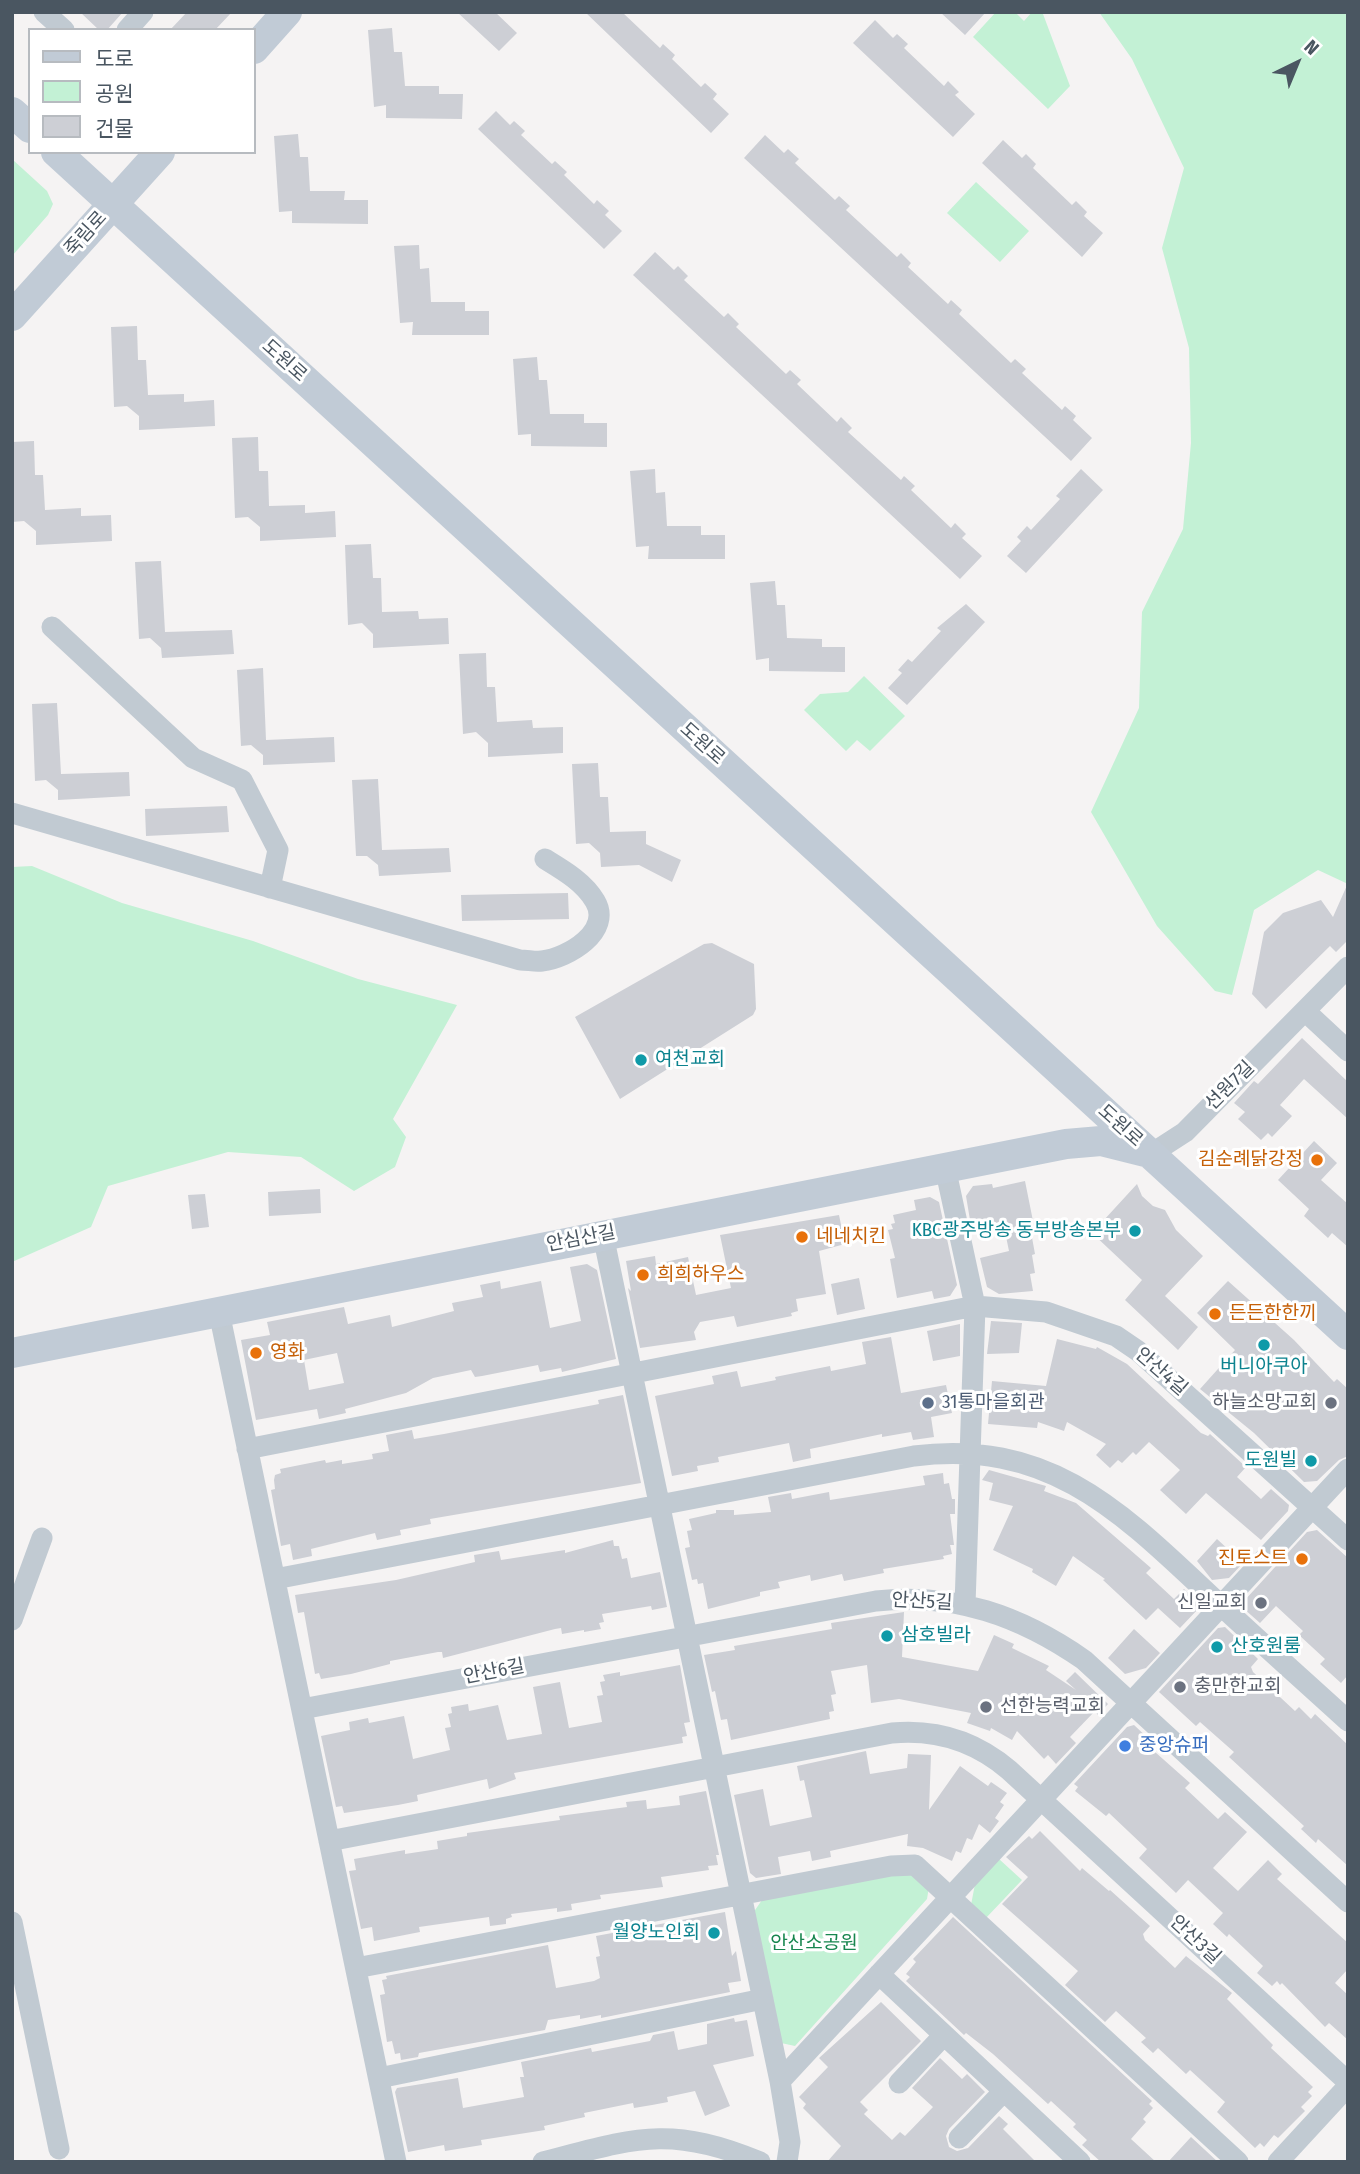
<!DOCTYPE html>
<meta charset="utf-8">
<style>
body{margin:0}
#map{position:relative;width:1360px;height:2174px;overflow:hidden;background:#f5f3f3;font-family:"Fira Sans Condensed","Noto Sans KR",sans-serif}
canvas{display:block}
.frame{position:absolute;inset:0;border:14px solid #4a5661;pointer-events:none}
.legend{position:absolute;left:28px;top:28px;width:228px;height:126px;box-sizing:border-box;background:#fff;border:2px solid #b7bbc0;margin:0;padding:9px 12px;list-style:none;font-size:21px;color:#4a5661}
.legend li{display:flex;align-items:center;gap:14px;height:35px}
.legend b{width:35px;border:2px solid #b7bbc0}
.north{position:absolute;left:1262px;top:28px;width:70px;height:70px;-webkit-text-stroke:5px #fff;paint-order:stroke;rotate:43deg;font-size:19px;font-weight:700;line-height:28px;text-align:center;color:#4a5661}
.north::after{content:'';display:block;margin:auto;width:24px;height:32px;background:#4a5661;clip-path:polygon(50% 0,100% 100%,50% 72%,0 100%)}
</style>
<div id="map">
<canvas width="1360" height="2174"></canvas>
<div class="frame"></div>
<ul class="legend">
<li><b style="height:9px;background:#c1cbd6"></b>도로</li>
<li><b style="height:19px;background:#c3f1d5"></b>공원</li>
<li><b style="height:19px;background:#cdcfd5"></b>건물</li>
</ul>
<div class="north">N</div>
</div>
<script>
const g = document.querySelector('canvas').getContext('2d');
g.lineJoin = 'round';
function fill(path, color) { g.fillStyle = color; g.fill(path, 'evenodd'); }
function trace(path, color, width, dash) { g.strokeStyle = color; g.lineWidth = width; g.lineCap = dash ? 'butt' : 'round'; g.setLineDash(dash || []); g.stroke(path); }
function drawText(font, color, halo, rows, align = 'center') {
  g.font = font + ' "Fira Sans Condensed","Noto Sans KR",sans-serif'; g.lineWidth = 6; g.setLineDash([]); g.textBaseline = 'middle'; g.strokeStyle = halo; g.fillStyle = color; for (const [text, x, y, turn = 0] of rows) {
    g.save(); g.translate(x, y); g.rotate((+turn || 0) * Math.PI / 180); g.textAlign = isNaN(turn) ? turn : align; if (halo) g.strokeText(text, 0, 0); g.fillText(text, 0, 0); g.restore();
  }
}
const green = new Path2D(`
 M996,12H1015L1024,21L1032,12L1043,14L1070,86L1048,109L973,37Z
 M1099,12H1348V884L1318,870L1254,910L1232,995L1215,991L1157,926L1091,812L1139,708L1142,612L1183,529L1191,443L1189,348L1162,248L1184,168L1132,59Z
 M12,159L47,191L53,204L48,215L12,256Z
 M976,182L1029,231L1000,262L947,213Z
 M864,676L905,716L870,751L857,740L846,751L804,710L820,694L848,692Z
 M32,866L122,903L253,941L358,979L457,1005L393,1119L406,1137L395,1167L354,1191L301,1157L228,1152L108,1186L91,1227L12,1262V867Z
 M999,1859L1022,1880L986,1918L971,1905L975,1884Z
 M907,1872L929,1887L927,1899L795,2046L781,2043L753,1913L762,1900Z`);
const building = new Path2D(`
 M80,12H123L107,30H99Z
 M187,12H232L215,30H170Z
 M457,12H495L517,33L499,51Z
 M585,12H622L660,48L663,44L675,55L672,59L701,87L705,83L717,94L713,99L729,114L711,133Z
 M940,12H986L965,35Z
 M875,20L893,38L897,34L908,44L904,48L944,86L948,81L959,92L955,95L975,114L953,137L853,43Z
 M392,28L394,52H402L405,86H439V94H463L462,119L386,118V105L374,107L368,30Z
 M496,111L510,125L514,121L525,131L521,135L552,164L555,161L567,172L564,175L594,204L597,200L609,211L605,215L622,231L604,249L478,129Z
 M298,134L300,157H308L310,191H345L344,200H368V224L292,223V211L279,212L274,136Z
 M765,135L784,153L788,149L799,159L795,163L835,200L839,196L850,206L846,210L897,257L901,253L911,263L908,267L948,304L951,300L962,310L959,314L1011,363L1015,359L1026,369L1022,373L1062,410L1065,406L1076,416L1073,420L1092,438L1071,461L744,158Z
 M1003,140L1022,158L1026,154L1036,164L1033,168L1072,205L1076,201L1087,212L1084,216L1103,233L1082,257L982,163Z
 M419,245L420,269L429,268L431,302H465V311H489V335H412L413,322L400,323L394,246Z
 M655,252L674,270L678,266L688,276L684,280L724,317L728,313L739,324L736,327L786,374L790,370L801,380L797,384L837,422L841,417L852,428L848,432L901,480L904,476L915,486L911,490L951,528L955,523L966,534L962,538L982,556L960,579L633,275Z
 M137,326L138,360H146L148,395L184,394V402L214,400L215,426L139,430V416L127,406L114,407L111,327Z
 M537,357L539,380H547L550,414H584V423H607V447L531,446V434L518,435L513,359Z
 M258,437L259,471H268L269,506L305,505V513L335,511L336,537L260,541V527L248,517L235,518L232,438Z
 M34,441L35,475H43L45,510L81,508V516L111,515L112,541L36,545V531L24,521L12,522V442Z
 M655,469L656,493L665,492L667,526H701V535H725V559H648L649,546L636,547L630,471Z
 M1081,469L1103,490L1026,573L1007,556L1021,541L1017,537L1027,526L1031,530L1060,499L1056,496Z
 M371,544L373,578H381L382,612L418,611L419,619L448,618L449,644L373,648V634L362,623L348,625L345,545Z
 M161,561L165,632L232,630L234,654L162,658L161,648L150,638L139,639L135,562Z
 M775,581L777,605H785L787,638L822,639V647H845V672L769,671V658L756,660L750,583Z
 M966,604L985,622L907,705L888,688L902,673L898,670L908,659L912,662L941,631L937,628Z
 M486,653L487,687H495L497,722L532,720L533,728L563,727V753L488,757V743L476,732L463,734L459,654Z
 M263,668L266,740L334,737L335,762L263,765V755L251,745L241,746L237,670Z
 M57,703L61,774L129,772L130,796L58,800V790L46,780L35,781L32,704Z
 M598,763L600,797H608L610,832L646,831V844L681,860L672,882L639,865L601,867L600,853L589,843L576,844L572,764Z
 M378,779L382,850L449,848L451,872L379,876L378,865L367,856H356L352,780Z
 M227,806L229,832L146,836L145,809Z
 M1348,883V940L1336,952L1330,946L1266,1009L1252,994L1264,932L1283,913L1321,900L1333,917Z
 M568,893L569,919L462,921L461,895Z
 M712,943L754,964L756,1009L753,1015L620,1099L575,1017L704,944Z
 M1302,1038L1348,1082V1119L1304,1079L1280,1105L1292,1116L1272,1137L1268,1133L1261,1140L1238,1119L1245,1112L1234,1103L1254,1081L1258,1084Z
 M1314,1141L1337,1163L1321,1180L1348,1204V1247L1332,1233L1328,1238L1304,1216L1309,1209L1278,1180Z
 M1025,1181L1035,1231L1031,1232L1035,1254L1032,1255L1035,1273L1030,1274L1033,1291L999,1294L987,1287L980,1258L1009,1251L1003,1222L971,1226L966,1196L973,1186L992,1184L993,1188Z
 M1137,1184L1142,1196L1153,1206L1165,1210L1176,1230L1203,1256L1165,1296L1198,1327L1178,1350L1125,1300L1142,1280L1092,1233Z
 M320,1189L321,1213L269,1216L268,1192Z
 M205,1194L209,1227L192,1229L188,1195Z
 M930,1197L939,1202L957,1285L950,1296L934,1299L932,1291L897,1298L890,1259L895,1258L888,1230L893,1229L891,1224L895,1223L893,1215L916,1210L914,1200Z
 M839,1215L845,1244L819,1251L826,1294L796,1299L798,1311L791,1313L792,1316L737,1327L734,1316L700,1322L694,1332L696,1340L640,1348L628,1288L631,1291L626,1261L655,1256L656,1264L688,1257L696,1295L731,1288L720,1235Z
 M587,1264L597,1270L616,1359L562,1372L561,1368L540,1372L538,1365L482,1376L475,1377L471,1370L433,1378L406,1393L345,1409L346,1413L319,1419L317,1409L256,1420L241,1340L270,1335L267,1322L344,1307L348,1324L390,1315L392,1327L454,1311L452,1303L483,1297L480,1285L500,1281L501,1289L541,1281L550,1328L581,1321L570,1267ZM337,1353L344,1383L309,1390L304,1360Z
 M859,1278L865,1309L837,1315L831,1284Z
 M1228,1281L1294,1340L1334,1382L1337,1379L1348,1389V1456L1339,1460L1317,1481L1304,1482L1254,1433L1200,1389L1235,1350L1197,1313Z
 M991,1321L1022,1323L1019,1353L987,1354Z
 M960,1324V1356L933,1361L927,1331Z
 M891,1337L901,1393L946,1385L952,1413L931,1417L934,1437L913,1440L911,1432L882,1437V1434L810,1449L811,1458L793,1462L789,1443L718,1457L719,1462L697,1466L698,1471L672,1476L655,1396L714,1384L712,1376L737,1371L741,1387L776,1380L775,1377L830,1366L831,1371L866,1364L862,1342Z
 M1057,1339L1096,1349L1097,1347L1127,1364L1201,1433L1208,1436L1210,1434L1246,1467L1237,1477L1261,1499L1271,1489L1289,1505L1288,1511L1261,1540L1206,1493L1186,1514L1160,1490L1180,1470L1149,1442L1136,1455L1133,1452L1122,1463L1118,1460L1110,1468L1096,1455L1106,1444L1067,1422L1064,1431L1038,1422L1037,1428L988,1424L992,1381L1046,1386Z
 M623,1395L641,1483L430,1519L431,1524L400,1530L401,1535L377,1540L375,1533L311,1549L312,1556L293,1560L290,1544L281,1546L271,1490L275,1489L274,1480L275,1475L281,1473L280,1469L325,1460L326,1463L342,1460V1464L373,1459L372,1454L389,1451L386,1435L412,1430L414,1439L444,1434L599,1404L598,1400Z
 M989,1470L1046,1486L1044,1491L1076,1503L1151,1568L1146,1573L1174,1599L1184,1589L1198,1602L1199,1608L1180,1628L1158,1608L1146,1620L1103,1580L1105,1579L1073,1556L1056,1586L1032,1572L1033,1569L993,1550L1013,1506L989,1500L993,1483L982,1480Z
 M943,1473L944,1484L949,1483L952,1499H955V1514H950L954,1545H950L952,1554L943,1556L944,1559L883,1569L884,1573L844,1581L842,1574L811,1581L810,1575L778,1582L780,1588L760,1592V1596L708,1609L703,1583L698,1584L697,1579L692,1580L685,1548L690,1547L687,1531L692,1530L689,1519L716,1513V1510H734V1515L771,1512L768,1497L791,1493L792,1499L829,1492L830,1500L925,1485L923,1476Z
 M1317,1530L1348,1558V1675L1341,1683L1320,1664L1325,1659L1299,1635L1303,1631L1276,1606L1260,1623L1243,1608L1244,1601L1307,1532Z
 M1217,1539L1243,1563L1229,1578L1212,1580L1197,1561Z
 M613,1540L614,1546H619L622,1559L627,1558L631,1578L660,1572L667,1607L652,1610L651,1606L602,1614L604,1622L599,1623L601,1629L584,1632V1630L562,1634L561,1628L555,1629L443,1658L442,1652H438L390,1661V1664L351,1674L321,1679L319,1673L315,1674L304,1612L298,1613L295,1595L396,1580L475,1562L474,1555L499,1551L501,1560L565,1550V1553Z
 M904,1612L902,1657L978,1671L994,1635L1014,1644L1012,1648L1049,1666L1046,1670L1076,1690L1066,1681L1075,1672L1108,1704L1098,1715L1095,1711L1070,1737L1076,1743L1056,1764L1048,1755L1044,1759L1017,1731L1012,1740L991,1728L990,1731L967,1723L971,1713L899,1699L871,1703L867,1665L831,1671L836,1694L831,1695L834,1711L829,1712L830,1719L731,1740L727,1719L721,1720L715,1691L712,1692L704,1655L735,1650L734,1646L832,1629L831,1623Z
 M1225,1627L1258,1659L1251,1667L1253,1672L1295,1711L1299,1707L1311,1719L1315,1714L1348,1745V1866L1318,1839L1316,1843L1301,1829L1304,1826L1229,1757L1234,1752L1200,1722L1196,1726L1159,1692L1218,1628Z
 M1134,1629L1160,1653L1146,1668L1125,1674L1108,1658Z
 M680,1665L690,1722L684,1723L687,1736L682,1737L683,1743L514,1773L516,1779L489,1789L487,1779L417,1795L418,1801L398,1805L344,1813L342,1806L336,1807L321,1736L350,1730L349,1722L368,1718L369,1723L404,1716L413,1759L450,1750L445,1728L451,1727L448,1714L452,1713L451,1707L468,1704L469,1711L498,1705L507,1740L542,1734L533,1687L560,1682L569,1728L602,1722L597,1696L603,1695L600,1682L605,1681L603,1675L620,1672V1676Z
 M1134,1725L1150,1740L1146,1744L1190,1783L1185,1788L1218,1819L1225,1812L1247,1832L1213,1868L1238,1891L1268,1860L1282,1874L1277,1879L1348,1943V1969L1335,1983L1348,1995V2040L1329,2023L1325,2027L1282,1983L1280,1985L1277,1981L1272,1986L1257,1973L1263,1966L1229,1934L1227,1937L1213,1924L1223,1913L1188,1880L1176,1893L1139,1858L1147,1849L1109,1813L1106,1816L1075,1791L1078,1787L1074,1784L1127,1727Z
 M866,1751L870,1774L907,1768L908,1754L931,1755L929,1810L960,1766L988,1786L991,1782L1007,1793L1000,1802L1004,1805L995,1818L999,1821L990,1833L979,1824L972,1840L967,1838L961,1853L956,1851L952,1861L923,1848L907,1846L908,1834L830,1851L831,1857L812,1861L810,1851L778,1857L781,1874L756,1878L750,1873L734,1795L763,1789L770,1826L812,1817L804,1780L800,1781L797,1766Z
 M706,1791L719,1855H716L718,1865L708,1866L709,1870L661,1877L663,1887L600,1895L601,1899L571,1904L572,1910L557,1912V1908L511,1914L512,1917L506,1919V1924L490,1926L489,1917L419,1927L420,1932L374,1941L372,1927L361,1929L349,1871L356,1870L354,1859L405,1850V1854L438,1849L437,1841L467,1836V1833L560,1820L559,1816L627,1807L626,1802L646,1800L647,1809L680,1805L679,1796Z
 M1040,1831L1080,1871L1082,1868L1109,1891L1110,1890L1150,1926L1143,1934L1145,1940L1175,1968L1186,1956L1232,1993L1227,1999L1273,2045L1271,2048L1313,2087L1308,2092L1312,2096L1301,2107L1305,2111L1278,2138L1274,2135L1264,2147L1260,2143L1255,2148L1217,2112L1225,2102L1190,2070L1186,2074L1158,2048L1153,2053L1141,2042L1146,2038L1116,2011L1105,2022L1065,1985L1078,1971L1002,1904L1028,1877L1006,1857L1029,1836L1032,1839Z
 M725,1912L732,1956L736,1951L741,1981L728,1983L730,1992L601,2018V2015L580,2019V2015L548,2020L545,2030L419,2053L418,2057L401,2060L400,2053L395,2054L392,2041L387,2042L380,1995L385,1994L382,1980L387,1979L386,1976L548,1945L556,1988L594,1981L600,1978L596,1957L600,1956L596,1936Z
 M953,1917L1152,2101L1149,2104L1153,2108L1143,2119L1146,2122L1131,2139L1156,2162H1101L1082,2145L1087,2140L1073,2127L1076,2124L1051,2101L1048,2104L993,2054L966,2033L964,2035L906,1981L910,1977L906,1974L916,1962L913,1959Z
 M881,2002L921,2041L860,2102L868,2110L864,2114L892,2140L900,2132L905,2136L933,2107L912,2088L940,2058L962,2079L967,2074L985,2092L949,2129L946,2136L949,2147L957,2151L968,2148L999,2116L1008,2124L1003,2129L1036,2162H827L841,2146L803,2108L806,2104L799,2097L828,2067L819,2058Z
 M734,2018L735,2022L747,2020L754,2056L713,2065L730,2106L705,2116L695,2091L667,2097L668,2102L652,2105L634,2108L633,2103L584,2113L585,2117L544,2126L545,2130L481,2140L482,2145L445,2151L444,2145L408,2152L395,2092L397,2088L458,2078L463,2108L524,2097L520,2077H524L521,2062L591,2048L592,2052L650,2041L653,2035L674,2031L678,2050L707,2044V2024Z
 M1191,2137L1218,2162H1168Z`);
const street = new Path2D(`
 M44,12L64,30
 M127,30L143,12
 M52,627L193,758L242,780L278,850L270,888
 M12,813L520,960C528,960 535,962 542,961C568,958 613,931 595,901C584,882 563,870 545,859
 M1305,1011L1348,1051
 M1151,1154L1185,1132L1348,967
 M945,1167L975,1306L965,1605
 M603,1235L780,2081L790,2142L787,2162
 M219,1312L396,2162
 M247,1449L975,1306L1046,1312L1116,1336L1138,1351L1348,1540
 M275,1579L914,1456C1051,1439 1121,1512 1214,1599C1258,1640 1303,1680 1348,1721
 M12,1620L42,1538
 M302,1709L876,1601C954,1592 1021,1616 1084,1660L1348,1902
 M329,1841L892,1733C935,1729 975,1741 1009,1770L1348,2082
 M12,1922L59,2149
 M356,1968L891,1866L915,1865L1238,2162
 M879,1974L1080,2162
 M379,2078L763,1999
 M780,2081L1348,1469
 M899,2083L944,2035
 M959,2138L1004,2091
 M543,2162C633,2139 669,2124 760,2162
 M1278,2162L1348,2086`);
const secondary = new Path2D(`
 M254,49L287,12
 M12,112L30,128
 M56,152L1348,1335
 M12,316L160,152
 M12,1353L1066,1144L1101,1141L1145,1152`);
const markers = [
 [641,1060,7,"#0f9aa8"],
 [1317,1160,7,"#e8710a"],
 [1135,1231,7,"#0f9aa8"],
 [802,1237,7,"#e8710a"],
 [643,1275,7,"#e8710a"],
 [1215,1314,7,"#e8710a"],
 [1264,1345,7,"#0f9aa8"],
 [256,1353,7,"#e8710a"],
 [928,1403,7,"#5c6f8a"],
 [1331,1403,7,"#6b7280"],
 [1311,1461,7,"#0f9aa8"],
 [1302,1559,7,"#e8710a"],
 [1261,1603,7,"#6b7280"],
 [887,1636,7,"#0f9aa8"],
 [1217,1647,7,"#0f9aa8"],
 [1180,1687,7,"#6b7280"],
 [986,1707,7,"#6b7280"],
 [1125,1746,7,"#3f7fe0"],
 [714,1933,7,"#0f9aa8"]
];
const streetNames = [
 ["죽림로",86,234,-48],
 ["도원로",284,361,42],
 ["도원로",702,744,42],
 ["선원7길",1230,1086,-45],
 ["도원로",1120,1126,42],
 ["안심산길",581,1239,-11],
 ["안산4길",1161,1372,41],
 ["안산5길",922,1602,3],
 ["안산6길",494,1672,-11],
 ["안산3길",1195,1940,43]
];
const cultureNames = [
 ["여천교회",655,1060],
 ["KBC광주방송 동부방송본부",1121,1231,"right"],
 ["버니아쿠아",1264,1367,"center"],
 ["도원빌",1297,1461,"right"],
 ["삼호빌라",901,1636],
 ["산호원룸",1231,1647],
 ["월양노인회",700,1933,"right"]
];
const foodNames = [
 ["김순례닭강정",1303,1160,"right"],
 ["네네치킨",816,1237],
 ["희희하우스",657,1275],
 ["든든한한끼",1229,1314],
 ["영화",270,1353],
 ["진토스트",1288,1559,"right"]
];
const serviceNames = [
 ["31통마을회관",942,1403]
];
const worshipNames = [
 ["하늘소망교회",1317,1403],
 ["신일교회",1247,1603],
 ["충만한교회",1194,1687,"left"],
 ["선한능력교회",1000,1707,"left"]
];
const shopNames = [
 ["중앙슈퍼",1139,1746]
];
const parkNames = [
 ["안산소공원",814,1944]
];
fill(green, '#c3f1d5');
fill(building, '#cdcfd5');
trace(street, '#c1cad2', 21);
trace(secondary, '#c1cbd6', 30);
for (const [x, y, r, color] of markers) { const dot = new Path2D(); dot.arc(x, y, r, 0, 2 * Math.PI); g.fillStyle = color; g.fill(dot); trace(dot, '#fff', 2.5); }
drawText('19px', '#4a5661', '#fff', streetNames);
drawText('19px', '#0d838f', '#fff', cultureNames, 'left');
drawText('19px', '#c56008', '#fff', foodNames, 'left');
drawText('19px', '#4e5e75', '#fff', serviceNames, 'left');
drawText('19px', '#5b616d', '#fff', worshipNames, 'right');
drawText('19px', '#366cbe', '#fff', shopNames, 'left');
drawText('19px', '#17864f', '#fff', parkNames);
</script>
